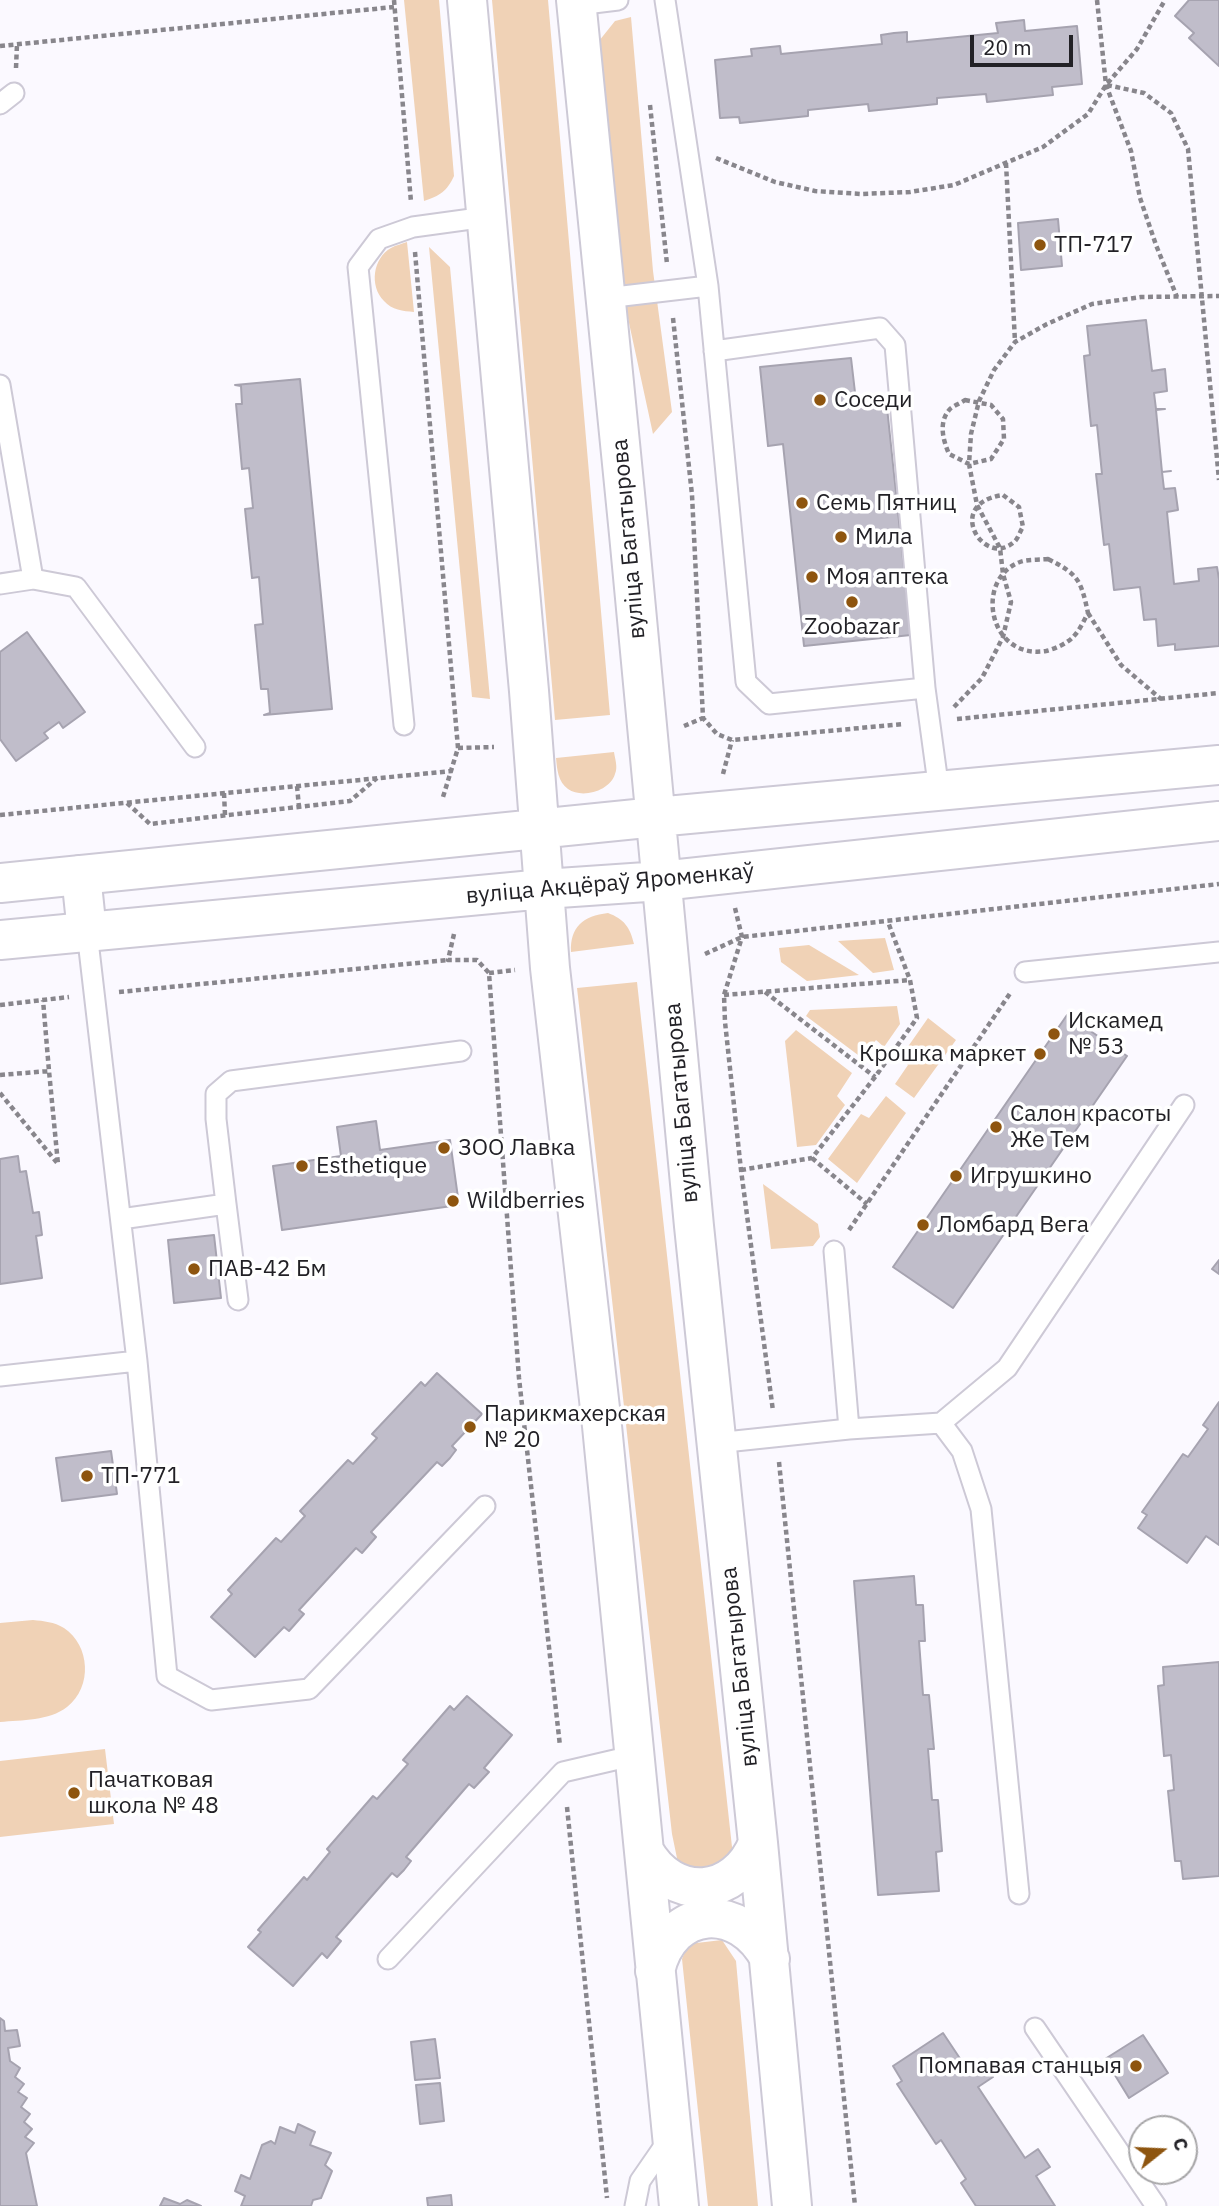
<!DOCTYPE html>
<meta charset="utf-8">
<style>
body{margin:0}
#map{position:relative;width:1219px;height:2206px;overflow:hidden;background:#fbf9ff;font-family:"IBM Plex Sans",sans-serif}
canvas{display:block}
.north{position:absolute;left:1128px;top:2115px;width:70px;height:70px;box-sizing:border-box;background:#fff;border:2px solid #a7a6a8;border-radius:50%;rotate:72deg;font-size:19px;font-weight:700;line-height:28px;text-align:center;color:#222126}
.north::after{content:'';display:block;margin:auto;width:24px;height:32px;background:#8e550f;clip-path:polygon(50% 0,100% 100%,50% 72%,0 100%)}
.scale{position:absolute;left:970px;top:35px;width:103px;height:32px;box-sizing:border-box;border:4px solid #222126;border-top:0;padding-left:9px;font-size:21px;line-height:24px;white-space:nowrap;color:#222126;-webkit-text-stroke:5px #fff;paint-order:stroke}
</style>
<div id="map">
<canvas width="1219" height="2206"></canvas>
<div class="north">С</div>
<div class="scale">20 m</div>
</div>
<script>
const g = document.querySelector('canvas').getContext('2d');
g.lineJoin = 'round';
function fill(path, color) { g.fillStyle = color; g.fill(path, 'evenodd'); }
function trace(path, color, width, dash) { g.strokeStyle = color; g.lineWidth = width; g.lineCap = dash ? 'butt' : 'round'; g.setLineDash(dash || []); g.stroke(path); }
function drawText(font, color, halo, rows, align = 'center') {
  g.font = font + ' "IBM Plex Sans",sans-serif'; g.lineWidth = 7; g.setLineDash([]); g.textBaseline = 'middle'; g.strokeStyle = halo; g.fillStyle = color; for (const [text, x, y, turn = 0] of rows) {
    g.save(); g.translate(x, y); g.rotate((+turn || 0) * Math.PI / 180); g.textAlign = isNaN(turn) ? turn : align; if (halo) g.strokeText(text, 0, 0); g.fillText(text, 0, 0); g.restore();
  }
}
const green = new Path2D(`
 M404,0H439L454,176C447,191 440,196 424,201Z
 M492,0H548L610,715L555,720Z
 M631,17L653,271L672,412L653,434L626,309L599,41L615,21Z
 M407,242L414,312C403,311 392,310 384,301C369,286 373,258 391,248C396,245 402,244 407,242Z
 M429,247L450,267L490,699L472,697Z
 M614,752C615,759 618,767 615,774C610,791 582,799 568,789C558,782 557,769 556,758Z
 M608,913C624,919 630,927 634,944L571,952C570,927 583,916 608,913Z
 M885,938L894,970L873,973L838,941Z
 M809,945L859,975L807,981L781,962L779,948Z
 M637,982L733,1856L697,1873L678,1863L672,1834L577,988Z
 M897,1006L900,1024L884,1047L876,1040L862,1058L806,1016L810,1010Z
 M928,1018L956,1040L914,1098L895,1084L908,1065L900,1058Z
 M796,1030L852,1073L837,1096L845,1105L816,1145L797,1147L785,1041Z
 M886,1096L906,1113L857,1183L828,1159L861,1114L869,1118Z
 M763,1184L818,1224L820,1237L813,1246L771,1249Z
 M33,1620C44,1621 54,1622 64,1628C90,1645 93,1687 67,1707C49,1721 22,1720 0,1722V1623Z
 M105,1749L114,1824L0,1837V1761Z
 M722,1940L736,1961L758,2206H708L682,1959L688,1944Z`);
const building = new Path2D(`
 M1189,0H1219V66L1189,38L1194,33L1175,16Z
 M1024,20L1025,31L1077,26L1082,84L1052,87L1053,95L987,102L986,94L937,98V104L869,111L868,104L808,110V116L740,123L739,117L720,118L715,60L752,56L751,49L780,46L781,54L882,44L881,35L894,33L907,32V42L998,33L996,23Z
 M1058,219L1062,266L1021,270L1018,223Z
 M1146,320L1152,371L1165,369L1167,391L1154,393L1156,409H1165L1156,410L1162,472L1171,471L1162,472L1164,489L1175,488L1178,510L1167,512L1174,584L1199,581L1198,569L1217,567L1219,579V646L1175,650V644L1158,646L1156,619L1144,620L1140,587L1114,590L1109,544L1104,545L1096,474H1102L1097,425L1091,426L1084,356L1090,355L1087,326Z
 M851,358L856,401L886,398L911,635L804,646L783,444L768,446L760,367Z
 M300,379L332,709L264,715L270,713L268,689H261L255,625L263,624L259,577L252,578L245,509L253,508L249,468L242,469L236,404H242L241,386L235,385Z
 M27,632L85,712L63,728L59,722L44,733L48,738L16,761L0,739V652Z
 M1067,1015L1127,1056L953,1308L893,1267Z
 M376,1121L380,1150L450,1140L459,1205L282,1230L273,1166L341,1156L337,1127Z
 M18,1156L20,1172L26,1171L33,1213L39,1212L42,1235L36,1236L42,1278L0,1284V1159Z
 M214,1235L221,1298L174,1303L168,1240Z
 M1219,1260V1274L1212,1269Z
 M437,1373L482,1414L452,1446L456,1450L450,1458L442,1466L437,1462L371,1532L376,1537L362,1553L356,1548L299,1610L304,1614L289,1631L284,1627L255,1657L211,1617L232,1594L228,1590L276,1538L281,1542L305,1516L300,1511L348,1460L353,1464L377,1438L372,1434L421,1382L425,1386Z
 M1219,1402V1545L1206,1536L1187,1563L1138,1528L1147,1515L1142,1512L1183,1454L1188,1457L1208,1429L1203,1425Z
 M111,1451L117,1494L62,1501L56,1458Z
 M914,1576L916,1605H923L925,1641H919L923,1695H929L934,1749H928L932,1800H938L940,1826L942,1851L936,1852L939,1891L878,1895L854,1581Z
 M1219,1662V1876L1183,1879L1181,1861H1175L1168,1791L1174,1790L1171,1755L1164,1756L1158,1686L1164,1685L1163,1667Z
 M467,1696L512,1735L484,1768L489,1772L474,1788L469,1784L406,1857L411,1861L404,1870L397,1877L392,1873L336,1937L341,1941L327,1958L322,1953L293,1986L248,1947L261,1932L258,1930L304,1877L307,1880L330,1852L327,1849L373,1796L377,1799L408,1764L403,1760L450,1706L454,1710Z
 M0,2018L4,2021L5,2031L17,2030L20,2046L8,2048L10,2061L20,2068L15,2077L24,2084L18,2092L27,2098L21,2107L30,2114L24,2122L32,2129L25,2137L34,2143L26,2153L37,2206H0Z
 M943,2033L967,2069L981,2060L993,2077L978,2087L1025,2158L1038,2149L1050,2167L1036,2176L1055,2206H976L961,2183L966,2179L941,2140L936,2144L897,2084L902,2081L893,2066Z
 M1143,2035L1168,2073L1129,2098L1105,2059Z
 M435,2039L440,2078L415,2080L411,2042Z
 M440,2083L444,2121L420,2124L416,2085Z
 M298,2124L315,2132L310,2145L331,2153L325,2165L332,2171L321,2198L313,2200L311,2206H241L245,2196L235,2191L241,2175L250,2179L262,2145L271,2141L275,2144L280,2127L295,2133Z
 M451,2195L452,2206H428L427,2198Z
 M164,2198L180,2204L187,2200L201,2206H160Z`);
const path = new Path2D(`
 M394,0L411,202
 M1097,0L1106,85L1131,151L1140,198L1156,245L1177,297
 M0,46L394,7
 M16,68L17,44
 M1107,85L1144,93L1171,113L1188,149L1219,480
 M650,105L667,264
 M716,158L775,182L815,191L861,194L910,192L954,185L1043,147L1088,114L1106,85L1137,49L1165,0
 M1006,163L1015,342
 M415,252L458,748L443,797
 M673,318L692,495L703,718L717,734L732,740L903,724
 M965,400L991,405L1003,419L1004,439L991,459L969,464L949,454C943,440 938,422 950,409C953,406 961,403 965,400Z
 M1003,495L1019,507L1023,527C1020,531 1018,539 1014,542C984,569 943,503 1003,495Z
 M1048,559C1078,574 1081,580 1088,613C1084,620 1080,630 1074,636C1068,643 1055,649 1046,651C988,660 974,579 1020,562C1028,559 1039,560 1048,559Z
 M1088,613L1121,665L1161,699
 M954,707L982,678L1003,637L1011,602L1003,574L1000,548L977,505L969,464L971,434L979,401L994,370L1015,342L1047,324L1092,304L1141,297L1219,296
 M957,719L1219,693
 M684,726L703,718
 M458,748L494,747
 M723,774L732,740
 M297,786L299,807
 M224,793L225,815
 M127,803L150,824L350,801L377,778
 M0,815L452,771
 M735,908L742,937L724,995L725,1022L741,1170L773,1411
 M454,934L448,960H477L489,973L519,1378L560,1746
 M705,954L742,937L1219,884
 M489,973L515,970
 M119,992L448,960
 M765,992L875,1077
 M724,995L910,980
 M0,1005L69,997
 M0,1075L49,1071L43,1000
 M0,1093L58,1164L49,1071
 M812,1158L867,1204
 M741,1170L812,1158L875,1077L917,1018L910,980L888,922
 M849,1230L1011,992
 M779,1462L855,2206
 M567,1807L607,2198`);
const lane = new Path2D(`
 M665,0L708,286L746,682L769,704L925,688
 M577,5L618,0
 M0,104L14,93
 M606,298L708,286
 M714,351L880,328L895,345L925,688L939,791
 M0,385L33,579L0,584
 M33,579L76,587L195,747
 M404,725L358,267L379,239L413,227L486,217
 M87,932L137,1361L167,1676L211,1700L309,1689L485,1506
 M1025,972L1219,952
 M226,1204L238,1300
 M121,1219L226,1204L216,1119V1094L231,1081L461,1051
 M834,1251L849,1429
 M0,1376L137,1361
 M941,1423L1007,1368L1184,1105
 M716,1443L849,1429L941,1423L962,1451L981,1509L1019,1894
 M388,1959L563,1772L636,1755
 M1035,2028L1156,2206
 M635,2206L640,2181L669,2139`);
const street = new Path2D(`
 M81,875L87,932`);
const secondary = new Path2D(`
 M467,0L529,691L550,968L602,1426L679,2206
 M576,0L629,534L694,1226L758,1843L792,2206
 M0,883L656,817L1219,765
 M0,940L544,889L661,881L1219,821
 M644,1851C673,1903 736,1898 758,1843
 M655,1971C670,1905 740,1901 770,1959`);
const markers = [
 [1040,245,7,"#8e550f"],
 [820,400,7,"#8e550f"],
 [802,503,7,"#8e550f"],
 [841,537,7,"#8e550f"],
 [812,577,7,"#8e550f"],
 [852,602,7,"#8e550f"],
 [1054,1034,7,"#8e550f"],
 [1040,1054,7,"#8e550f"],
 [996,1127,7,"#8e550f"],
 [444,1148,7,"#8e550f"],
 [302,1166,7,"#8e550f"],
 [956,1176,7,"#8e550f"],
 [453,1201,7,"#8e550f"],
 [923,1225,7,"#8e550f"],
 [194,1269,7,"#8e550f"],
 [470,1427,7,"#8e550f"],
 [87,1476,7,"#8e550f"],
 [74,1793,7,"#8e550f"],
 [1136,2066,7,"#8e550f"]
];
const poiNames = [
 ["ТП-717",1054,245],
 ["Соседи",834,400],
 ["Семь Пятниц",816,503],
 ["Мила",855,537],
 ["Моя аптека",826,577],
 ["Zoobazar",852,627,"center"],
 ["Искамед",1068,1021],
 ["№ 53",1068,1047],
 ["Крошка маркет",1026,1054,"right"],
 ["Салон красоты",1010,1114],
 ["Же Тем",1010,1140],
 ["ЗОО Лавка",458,1148],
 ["Esthetique",316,1166],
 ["Игрушкино",970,1176],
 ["Wildberries",467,1201],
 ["Ломбард Вега",937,1225],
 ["ПАВ-42 Бм",208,1269],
 ["Парикмахерская",484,1414],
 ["№ 20",484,1440],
 ["ТП-771",101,1476],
 ["Пачатковая",88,1780],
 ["школа № 48",88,1806],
 ["Помпавая станцыя",1122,2066,"right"]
];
const streetNames = [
 ["вуліца Багатырова",629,539,-95],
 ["вуліца Акцёраў Яроменкаў",610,884,-5],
 ["вуліца Багатырова",682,1103,-95],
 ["вуліца Багатырова",740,1667,-96]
];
fill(green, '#f0d2b6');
fill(building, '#c0bdca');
trace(building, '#a6a3b0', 2);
trace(lane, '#cdc9d6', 23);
trace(street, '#cdc9d6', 42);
trace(secondary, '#cdc9d6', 42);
trace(path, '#88868c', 4.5, [5, 3.5]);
trace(lane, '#fff', 19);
trace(street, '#fff', 38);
trace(secondary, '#fff', 38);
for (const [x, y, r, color] of markers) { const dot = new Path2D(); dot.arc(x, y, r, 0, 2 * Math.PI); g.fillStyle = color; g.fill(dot); trace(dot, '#fff', 2.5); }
drawText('23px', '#222126', '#fff', poiNames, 'left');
drawText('23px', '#222126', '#fff', streetNames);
</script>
